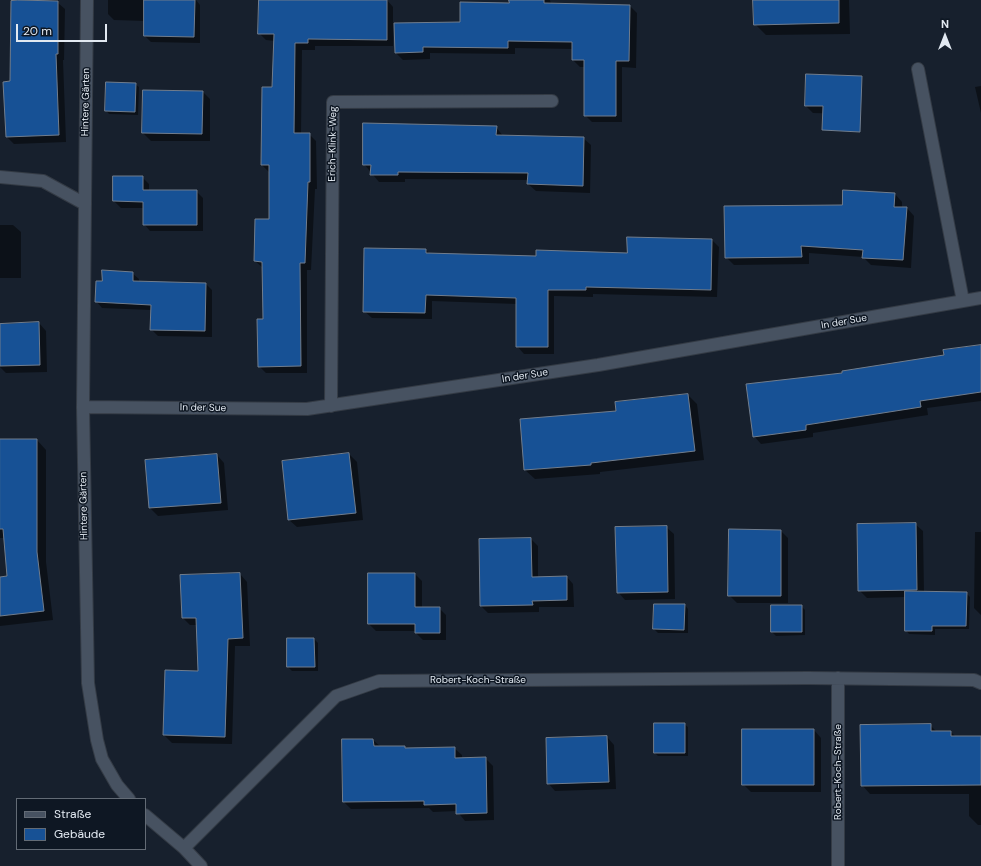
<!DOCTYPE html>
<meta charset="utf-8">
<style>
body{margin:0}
#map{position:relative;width:981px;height:866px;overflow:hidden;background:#17202d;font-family:"DM Sans",sans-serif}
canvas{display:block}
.legend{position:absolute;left:16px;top:798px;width:130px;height:52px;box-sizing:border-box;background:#0e1723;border:1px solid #636b75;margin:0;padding:5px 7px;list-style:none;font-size:12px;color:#e2e9f1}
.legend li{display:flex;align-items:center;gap:8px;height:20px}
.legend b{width:20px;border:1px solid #636b75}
.north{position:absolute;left:925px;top:16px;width:40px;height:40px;-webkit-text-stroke:3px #0e1723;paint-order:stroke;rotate:0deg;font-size:11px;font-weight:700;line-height:16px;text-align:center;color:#e2e9f1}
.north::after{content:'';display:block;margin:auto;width:14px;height:18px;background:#e2e9f1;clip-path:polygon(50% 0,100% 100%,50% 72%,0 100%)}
.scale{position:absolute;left:16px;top:24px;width:91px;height:18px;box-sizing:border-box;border:2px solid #e2e9f1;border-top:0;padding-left:5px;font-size:12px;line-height:14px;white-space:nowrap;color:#e2e9f1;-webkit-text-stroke:3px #0e1723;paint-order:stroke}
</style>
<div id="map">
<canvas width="981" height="866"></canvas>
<ul class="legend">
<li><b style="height:5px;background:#475261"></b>Straße</li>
<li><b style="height:11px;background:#175195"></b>Gebäude</li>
</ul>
<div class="north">N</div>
<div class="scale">20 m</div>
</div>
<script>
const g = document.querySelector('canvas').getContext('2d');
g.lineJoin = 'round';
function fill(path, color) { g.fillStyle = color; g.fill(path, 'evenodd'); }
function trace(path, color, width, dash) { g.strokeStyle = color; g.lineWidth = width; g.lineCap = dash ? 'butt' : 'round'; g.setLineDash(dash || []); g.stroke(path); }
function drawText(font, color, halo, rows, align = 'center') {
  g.font = font + ' "DM Sans",sans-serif'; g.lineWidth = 3; g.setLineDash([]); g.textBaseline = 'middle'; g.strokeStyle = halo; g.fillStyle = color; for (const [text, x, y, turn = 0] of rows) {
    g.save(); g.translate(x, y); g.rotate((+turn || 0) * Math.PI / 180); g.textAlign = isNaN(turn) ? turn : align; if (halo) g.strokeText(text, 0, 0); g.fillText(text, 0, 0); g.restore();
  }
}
const shadow = new Path2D(`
 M19,0H58V3L65,9L64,60H63L66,142L14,144L7,137L4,83L11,82Z
 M108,0H196L200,5V43L151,42L145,36V21L114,20L108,14Z
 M260,0H387L393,7V46H315V50H302L301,134H309L316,141L317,189H315L311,270H307V373H266L259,366L264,320L263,268L255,261L270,220L269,172L262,165L273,88L275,41L266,40L259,33Z
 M510,0H550L551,4L630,6L637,13L636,68L622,67V122H592L585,115V67H580L573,60V49L515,48V54L430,53V59L403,60L396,53L461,23L510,4Z
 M754,0H849L850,34L766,35L755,24Z
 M840,76L848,114L813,113L806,106Z
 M135,84L139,87L138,115L109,114L106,110Z
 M981,86V113L975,87Z
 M203,92L210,99V141H151L143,133Z
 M496,127L503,136L583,138L591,145L590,193L536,191L528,184L529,180L405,179V182H379L364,164Z
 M114,177H142L149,184V191H196L203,198V231H150L144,224V208H121L114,201Z
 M895,194L902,202V208H907L914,216L911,268L871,265L863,257L809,253V264L734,265L726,257L843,206Z
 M0,225H13L21,232V278H0Z
 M712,240L719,247L717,297L593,294V297L554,296V354H524L517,346V304L432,301V319L372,318L364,311L365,249L426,250L431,255L537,257L628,254Z
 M132,273L139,279V283L206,284L212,290V337L158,336L151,329V310L102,308L96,301L103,282Z
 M39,323L46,331L47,372L6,373L0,367V325Z
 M981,346V401L927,408L928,415L813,433V437L761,444L754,436L843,373L945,356Z
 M688,395L697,404L704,460L600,472V474L535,479L525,470L617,412Z
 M0,440H37L46,450V562L53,620L0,626V578L8,577L5,538H0Z
 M349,454L357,462L363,520L297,527L289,520Z
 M217,455L224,463L228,510L158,516L150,508Z
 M915,524L923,531L924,593H966L970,597L969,629H935V635L909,634L906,630V597L867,598L859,590Z
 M666,527L674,534L675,599L625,600L618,592Z
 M781,531L788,538V603H737L729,595Z
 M975,532H981V615L974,608Z
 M531,539L538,546V578L567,577L573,584L574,607H539V612L488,613L481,606L480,540Z
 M240,574L247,582L250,646H235L232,744L172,743L164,735L166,671L199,672L197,625H190L183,618Z
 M415,574L422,581V608H439L446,615V640H423L416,633V631H376L369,624Z
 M685,605L688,609V633H658L654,629Z
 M801,606L805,610V635L776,636L772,632Z
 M314,639L318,643V671H292L288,667Z
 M684,724L688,727V756H658L655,753Z
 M930,725L937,732H951L956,737L981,738V825H978L969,816V794H870L862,785Z
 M814,730L821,738V792H751L743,784Z
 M607,737L614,745L616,789L555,791L548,783Z
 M373,740L381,747H404L407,749L454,748L462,755V759L485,758L493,766L494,820L465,821L457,811L433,812L429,808L351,809L344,802Z`);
const building = new Path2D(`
 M18,0L58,1V54H56L59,135L6,137L3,82L10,81L11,1Z
 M144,0H195L194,37L144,36Z
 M259,0H387V40L308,39V43H295L294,133H310V182H308L305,263H300L301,366L258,367L257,319H263L262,262L254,261L255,219H269V165H261L262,87H272L274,34H258Z
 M509,0H544V3L630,5L629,61H616V116H584V60H572V42L508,41V48L423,47V52L395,53L394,23L460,22V2L509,3Z
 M753,0H839V23L754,25Z
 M806,74L862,76L860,132L822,130L823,106H805Z
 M106,82L136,83L135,112L105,111Z
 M143,90L203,91L202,134L142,133Z
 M363,123L497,126L496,135L584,137L583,186L527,184L528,173L398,172V175H370L371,165H363Z
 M113,176H143V190H197V225H143V202L113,201Z
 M843,190L895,193L894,207H907L903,260L862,258L863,250L801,246L802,257L725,258L724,206L842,205Z
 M627,237L712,239L711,290L586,287V290H548V347H516V298L426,295L425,313L363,312L364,248L426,249V253L536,256V250L627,253Z
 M102,270L133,272V281L206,283L205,331L150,330L151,305L95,302L96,281H102Z
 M39,322L40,365L0,366V324Z
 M981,345V392L920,401L921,407L806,425V430L753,437L746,384L842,373V371L944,355L943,350Z
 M688,394L695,451L591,463V465L524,470L520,419L616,411L615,402Z
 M0,439H37V552L44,611L0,616V577L7,576L3,529H0Z
 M349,453L356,513L288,520L282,461Z
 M217,454L221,503L149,508L145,460Z
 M916,523L917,590L858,591L857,524Z
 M667,526L668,592L617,593L615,527Z
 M729,529L781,530V596H728Z
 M531,538L532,577L567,576V600L532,601L533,605L480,606L479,539Z
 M240,573L243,638L228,639L225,737L163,735L165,670L198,671L196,618H182L180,575Z
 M368,573H415V607H440V633H415V624H368Z
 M905,591L967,592L966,626H932V631H905Z
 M654,604H685L684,630L653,629Z
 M771,605H802V632H771Z
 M287,638H314L315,667H287Z
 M654,723H685V753H654Z
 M931,724V731H951V736H981V785L861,786L860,725Z
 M742,729H814V785H742Z
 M607,736L609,782L547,784L546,738Z
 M342,739H373L374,746H405V748L455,747V758L486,757L487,813L456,814V804L424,805V801L343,802Z`);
const minor = new Path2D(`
 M918,69L963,301
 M0,177L43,181L85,204L83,407L88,683L97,740L102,759L117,785L129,799
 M85,204L87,0
 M331,406L333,102L552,101
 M83,407L307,409L598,365L981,298
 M838,678V865
 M145,815L184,848L201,866
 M184,848L336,696L379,681L808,678L974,680L981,683`);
const streetNames = [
 ["Hintere Gärten",86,102,-89],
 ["Erich-Klink-Weg",333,144,-89],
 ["In der Sue",844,322,-10],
 ["In der Sue",525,376,-9],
 ["In der Sue",203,408,1],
 ["Hintere Gärten",84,506,-91],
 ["Robert-Koch-Straße",478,680],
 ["Robert-Koch-Straße",838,772,-90]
];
fill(shadow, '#0007');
fill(building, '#175195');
trace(building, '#717d8d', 1);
trace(minor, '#343b45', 14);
trace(minor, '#475261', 12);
drawText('10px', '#e2e9f1', '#0e1723', streetNames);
</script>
